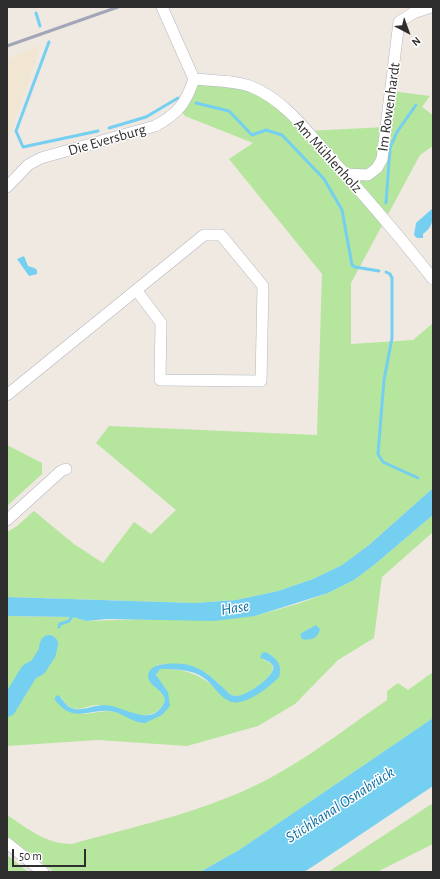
<!DOCTYPE html>
<meta charset="utf-8">
<style>
body{margin:0}
#map{position:relative;width:440px;height:879px;overflow:hidden;background:#efe9e1;font-family:"Alegreya Sans",sans-serif}
canvas{display:block}
.frame{position:absolute;inset:0;border:8px solid #2e2e2e;pointer-events:none}
.north{position:absolute;left:388px;top:12px;width:40px;height:40px;-webkit-text-stroke:3px #fff;paint-order:stroke;rotate:139deg;font-size:11px;font-weight:700;line-height:16px;text-align:center;color:#2e2e2e}
.north::after{content:'';display:block;margin:auto;width:14px;height:18px;background:#2e2e2e;clip-path:polygon(50% 0,100% 100%,50% 72%,0 100%)}
.scale{position:absolute;left:12px;top:849px;width:74px;height:18px;box-sizing:border-box;border:2px solid #2e2e2e;border-top:0;padding-left:5px;font-size:12px;line-height:14px;white-space:nowrap;color:#2e2e2e;-webkit-text-stroke:3px #fff;paint-order:stroke}
</style>
<div id="map">
<canvas width="440" height="879"></canvas>
<div class="frame"></div>
<div class="north">N</div>
<div class="scale">50 m</div>
</div>
<script>
const g = document.querySelector('canvas').getContext('2d');
g.lineJoin = 'round';
function fill(path, color) { g.fillStyle = color; g.fill(path, 'evenodd'); }
function trace(path, color, width, dash) { g.strokeStyle = color; g.lineWidth = width; g.lineCap = dash ? 'butt' : 'round'; g.setLineDash(dash || []); g.stroke(path); }
function drawText(font, color, halo, rows, align = 'center') {
  g.font = font + ' "Alegreya Sans",sans-serif'; g.lineWidth = 3; g.setLineDash([]); g.textBaseline = 'middle'; g.strokeStyle = halo; g.fillStyle = color; for (const [text, x, y, turn = 0] of rows) {
    g.save(); g.translate(x, y); g.rotate((+turn || 0) * Math.PI / 180); g.textAlign = isNaN(turn) ? turn : align; if (halo) g.strokeText(text, 0, 0); g.fillText(text, 0, 0); g.restore();
  }
}
const education = new Path2D(`
 M41,45L8,142H7V59Z`);
const green = new Path2D(`
 M194,79L251,87L307,131L386,127L391,91L430,96L422,107L433,115V146L420,155L351,283V344L413,340L433,323V488L369,545L342,565L313,579L278,591L236,600L195,603L7,597V532L17,526L34,511L74,544L103,563L134,522L151,534L176,510L96,443L109,426L317,435L322,274L229,159L253,143L185,116L180,109Z
 M7,445L42,463V474L7,506Z
 M433,515V532L382,577L374,638L338,660L295,704L258,726L187,746L98,740L7,746V716L26,689L28,681L38,667L7,700V616L73,617L86,621L255,616L297,604L328,593L354,580L374,565ZM266,652L275,658V681L229,701C224,698 220,693 215,688C199,673 182,668 160,669L157,672V678L168,692L162,715L141,723L117,712L107,711L84,714L55,700L61,697C64,701 67,706 72,708C81,711 90,704 99,705C118,708 150,726 163,705C169,696 158,690 153,685L157,665C197,661 203,669 231,695C232,695 236,696 237,696C248,696 292,667 263,660Z
 M433,672V718L239,850L200,872H54L7,836V815C29,829 45,844 72,844C132,827 195,814 252,787C300,765 343,730 387,700V691L398,683L408,690Z
 M433,803V844L377,872H328Z
 M7,855L27,871L28,872H7Z`);
const water = new Path2D(`
 M433,208C433,220 433,227 423,234V238H417L414,235L416,223Z
 M24,256L28,266C34,268 38,268 37,274L29,276L17,259Z
 M433,488V515L374,565L354,580L328,593L255,616L214,621L107,619L86,621L73,617L7,616V597L195,603L236,600L278,591L313,579L342,565L369,545Z
 M316,625L320,629C318,638 311,641 302,639L300,634Z
 M266,652C276,658 283,664 279,677C270,687 243,708 229,701C219,697 213,684 204,678C192,669 174,669 160,669L156,675L168,692L170,706L162,715L145,723C134,723 125,715 115,712C91,706 75,726 55,700V697L58,695C63,699 65,705 71,708C81,712 94,705 104,705C123,705 149,728 163,705C172,691 142,686 149,672C151,668 155,666 159,665C196,659 206,672 231,695C232,695 236,696 237,696C246,696 277,675 273,666C270,660 264,661 260,657L262,653Z
 M34,665L38,667L28,680L26,689L7,716V700L27,670Z
 M433,718V786L315,865L304,872H200L239,850Z`);
const stream = new Path2D(`
 M36,13L40,26
 M49,42L16,131L23,147L98,131
 M196,103L229,111L252,135L266,130L282,135L324,179L342,210L352,265L355,267L379,271
 M109,128L146,117L178,98
 M386,203L390,148L397,132L416,105
 M386,272L390,274L392,278V338L384,380L378,454L383,462L418,478
 M59,627L60,624L69,621L74,613`);
const river = new Path2D(`
 M7,708L29,672L38,667L47,653L49,644`);
const minor = new Path2D(`
 M162,7L194,79
 M194,79C213,81 234,80 252,87C284,100 306,130 328,155C364,195 400,237 433,279
 M345,174L368,175L377,168L382,159L399,22L413,13L431,7
 M7,187L28,165L41,158L155,126C178,114 186,103 194,79
 M7,395L204,235H221L263,286L261,381L160,380L161,323L137,291
 M7,520L61,471L66,469
 M7,843L43,872`);
const rail = new Path2D(`
 M7,46L118,7`);
const streetNames = [
 ["Im Rowenhardt",389,107,-82],
 ["Die Eversburg",107,140,-16],
 ["Am Mühlenholz",328,156,48]
];
const waterNames = [
 ["Hase",235,608,-9],
 ["Stichkanal Osnabrück",340,805,-33]
];
fill(education, '#f0e6d1');
fill(green, '#b6e59e');
fill(water, '#75cff0');
trace(stream, '#75cff0', 3);
trace(river, '#75cff0', 18);
trace(minor, '#b4b7c1', 12);
trace(minor, '#fff', 11);
trace(rail, '#a3a6b8', 3);
drawText('15px', '#2e2e2e', '#fff', streetNames);
drawText('italic 16px', '#0d6fa3', '#fff', waterNames);
</script>
